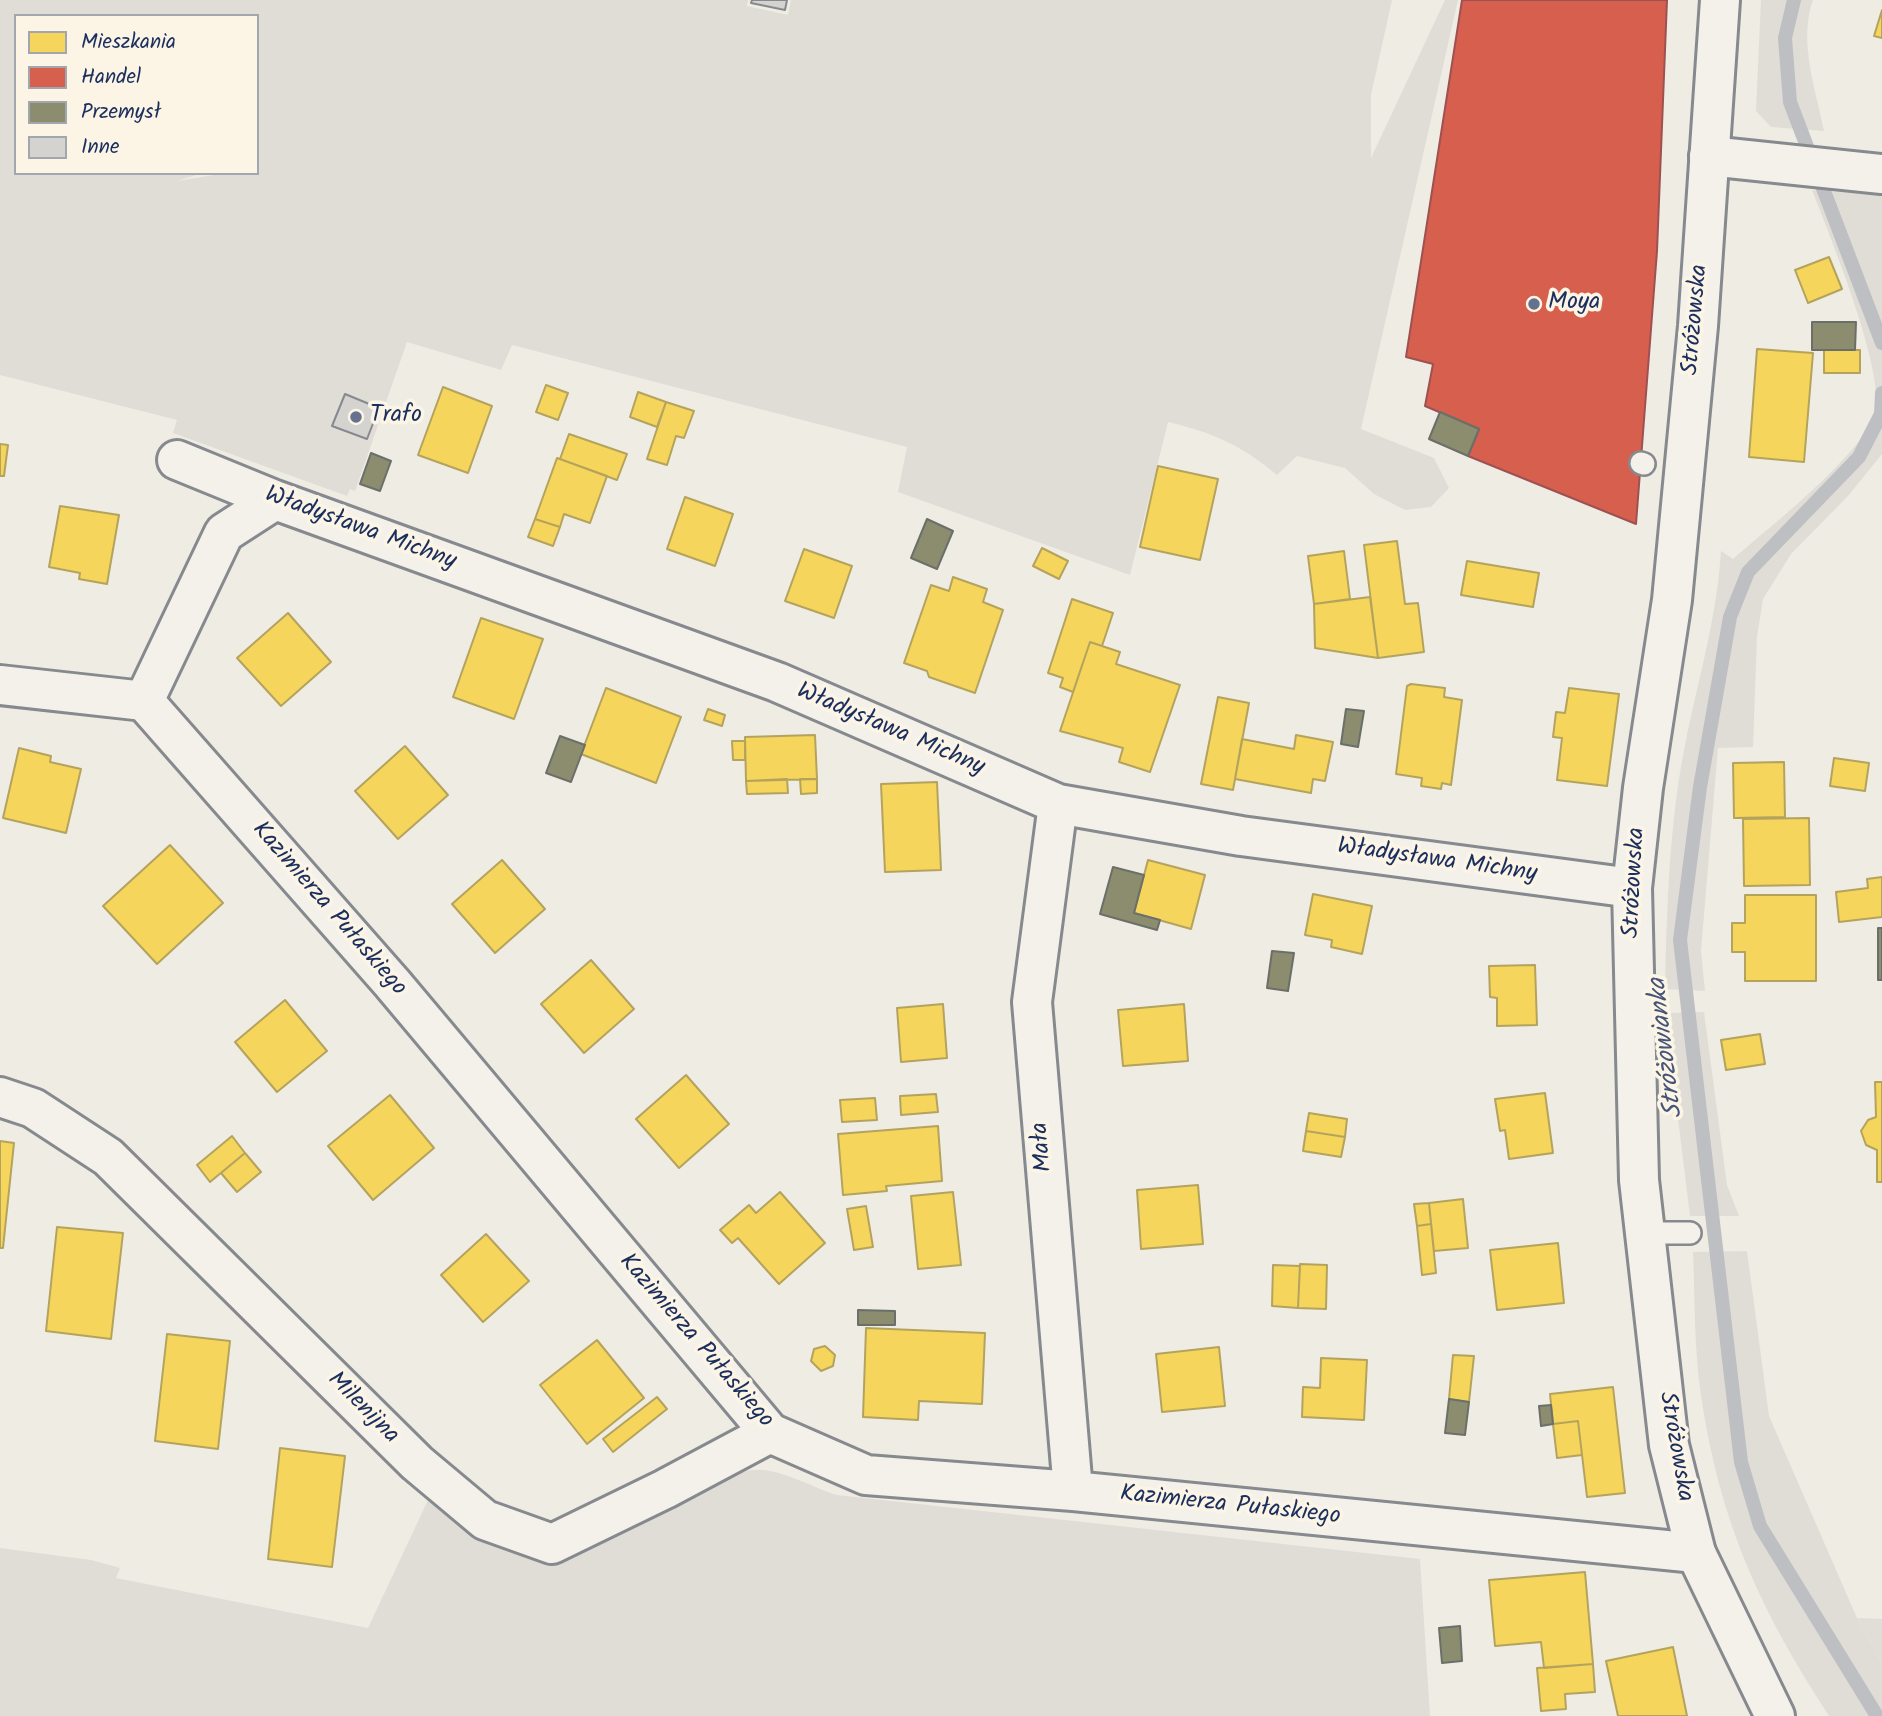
<!DOCTYPE html>
<meta charset="utf-8">
<style>
body{margin:0}
#map{position:relative;width:1882px;height:1716px;overflow:hidden;background:#efece4;font-family:Kalam,sans-serif}
canvas{display:block}
.legend{position:absolute;left:14px;top:14px;width:245px;height:161px;box-sizing:border-box;background:#fcf5e5;border:2px solid #a2a6af;margin:0;padding:9px 12px;list-style:none;font-size:21px;color:#1b2f5e}
.legend li{display:flex;align-items:center;gap:14px;height:35px}
.legend b{width:35px;border:2px solid #a2a6af}
</style>
<div id="map">
<canvas width="1882" height="1716"></canvas>
<ul class="legend">
<li><b style="height:19px;background:#f6d55c"></b>Mieszkania</li>
<li><b style="height:19px;background:#d6604d"></b>Handel</li>
<li><b style="height:19px;background:#8c8c6e"></b>Przemysł</li>
<li><b style="height:19px;background:#d5d3d0"></b>Inne</li>
</ul>
</div>
<script>
const g = document.querySelector('canvas').getContext('2d');
g.lineJoin = 'round';
function fill(path, color) { g.fillStyle = color; g.fill(path, 'evenodd'); }
function trace(path, color, width, dash) { g.strokeStyle = color; g.lineWidth = width; g.lineCap = dash ? 'butt' : 'round'; g.setLineDash(dash || []); g.stroke(path); }
function drawText(font, color, halo, rows, align = 'center') {
  g.font = font + ' Kalam,sans-serif'; g.lineWidth = 7; g.setLineDash([]); g.textBaseline = 'middle'; g.strokeStyle = halo; g.fillStyle = color; for (const [text, x, y, turn = 0] of rows) {
    g.save(); g.translate(x, y); g.rotate((+turn || 0) * Math.PI / 180); g.textAlign = isNaN(turn) ? turn : align; if (halo) g.strokeText(text, 0, 0); g.fillText(text, 0, 0); g.restore();
  }
}
const built = new Path2D(`
 M1857,1618L1882,1619V1663Z`);
const green = new Path2D(`
 M0,0H748L747,6L788,15L791,0H1392L1371,95V158L1445,0H1458L1361,429L1434,458L1449,488L1431,507L1405,510L1374,494L1345,468L1297,456L1277,475C1241,445 1214,433 1168,422L1130,575L898,492L907,447L512,345L501,370L407,342L355,491L350,489L347,496L173,433L177,420L0,375ZM16,16H257V173H209L214,175L177,181L203,173H16Z
 M1761,0H1813C1798,41 1816,90 1824,131L1771,127L1756,111Z
 M1812,190L1882,195V454L1848,496L1791,554L1763,599L1757,637L1753,747L1718,748L1701,951L1705,991L1665,989C1667,908 1669,825 1685,745C1698,680 1717,617 1721,551L1733,559C1768,528 1867,452 1876,409C1882,363 1831,239 1812,190Z
 M1704,1012L1727,1185L1739,1216H1690L1665,1013Z
 M1747,1251L1769,1416L1857,1618L1882,1663V1716H1829C1760,1610 1720,1523 1701,1396C1694,1349 1695,1299 1693,1252Z
 M739,1459L744,1472C771,1462 810,1487 837,1495L1420,1559L1430,1716H0V1548L91,1560L120,1568L116,1578L368,1628L429,1498L529,1548Z`);
const homes = new Path2D(`
 M1882,10V38L1874,36Z
 M1829,257L1842,289L1808,303L1795,270Z
 M1757,349L1813,353L1804,462L1749,457Z
 M1824,350H1860V373H1824Z
 M546,385L568,393L558,420L536,412Z
 M443,387L492,406L468,473L418,455Z
 M638,392L666,402L657,427L630,417Z
 M666,402L694,411L684,438L676,436L667,465L647,459Z
 M569,434L627,454L617,480L560,459Z
 M0,444L8,445L4,476H0Z
 M557,458L607,476L590,523L564,514L560,527L535,519Z
 M1158,466L1218,479L1200,560L1140,547Z
 M685,497L733,514L715,566L667,549Z
 M60,506L119,515L107,584L79,579L80,573L49,567Z
 M535,519L560,527L553,546L528,537Z
 M1397,541L1405,604L1418,603L1424,652L1378,658L1364,545Z
 M1042,548L1068,561L1059,579L1033,566Z
 M804,549L852,566L834,618L785,601Z
 M1344,551L1350,599L1314,604L1308,556Z
 M1467,561L1539,573L1533,607L1461,595Z
 M953,577L987,589L983,602L1003,610L975,693L929,677L927,671L904,663L931,585L949,591Z
 M1370,597L1378,658L1315,648L1314,604Z
 M1072,599L1113,613L1102,646L1090,642L1073,692L1060,687L1063,678L1048,673Z
 M288,613L331,662L281,706L237,658Z
 M481,618L543,639L514,719L453,697Z
 M1090,642L1120,652L1116,664L1180,685L1150,772L1119,762L1123,748L1060,731Z
 M1411,684L1445,688L1444,697L1462,700L1451,785L1442,783L1441,789L1421,786L1422,778L1396,774L1407,686Z
 M606,688L681,717L656,783L581,754Z
 M1569,688L1619,694L1607,786L1557,780L1562,738L1553,737L1556,712L1565,713Z
 M1218,697L1249,703L1233,790L1201,784Z
 M708,709L725,715L722,726L704,720Z
 M815,735L817,779L746,781L745,737Z
 M1296,735L1333,742L1325,781L1313,779L1311,793L1235,779L1242,739L1294,749Z
 M732,741H745V760H733Z
 M405,746L448,795L398,839L355,791Z
 M19,748L51,756L50,762L81,769L66,833L3,818Z
 M1834,758L1869,763L1865,791L1830,786Z
 M1784,762L1785,817L1734,818L1733,763Z
 M787,779L788,793L747,794L746,781Z
 M800,779H817V793L801,794Z
 M937,782L941,870L885,872L881,784Z
 M1809,818L1810,885L1744,886L1743,819Z
 M170,845L223,903L157,964L103,906Z
 M502,860L545,909L495,953L452,904Z
 M1148,860L1205,875L1191,929L1134,913Z
 M1882,877V917L1839,922L1836,892L1868,888L1867,879Z
 M1313,894L1372,906L1362,954L1331,947L1332,940L1305,935Z
 M1745,895H1816V981H1745V952H1732V923H1745Z
 M591,960L634,1009L584,1053L541,1004Z
 M1535,965L1537,1025L1497,1026V998L1490,997L1489,966Z
 M285,1000L327,1051L277,1092L235,1042Z
 M943,1004L947,1058L901,1062L897,1008Z
 M1184,1004L1188,1061L1123,1066L1118,1010Z
 M1760,1034L1765,1064L1726,1070L1721,1040Z
 M686,1075L729,1124L679,1168L636,1119Z
 M1875,1082H1882V1182H1877V1150L1866,1145L1861,1131L1868,1120L1876,1117Z
 M1545,1093L1553,1153L1509,1159L1505,1130L1500,1131L1495,1099Z
 M936,1094L938,1112L901,1115L900,1096Z
 M390,1095L434,1148L373,1200L328,1146Z
 M875,1098L877,1120L842,1122L840,1100Z
 M1309,1113L1347,1119L1345,1137L1306,1131Z
 M938,1126L942,1181L886,1186L887,1191L843,1195L838,1134Z
 M1306,1131L1345,1137L1341,1157L1303,1151Z
 M232,1136L245,1153L210,1182L197,1165Z
 M0,1141L14,1143L3,1248H0Z
 M245,1153L261,1172L237,1192L221,1173Z
 M1198,1185L1203,1244L1141,1249L1137,1190Z
 M780,1192L825,1243L779,1284L738,1238L732,1243L720,1230L749,1205L756,1213Z
 M953,1192L961,1265L918,1269L911,1196Z
 M1463,1199L1468,1248L1434,1251L1429,1203Z
 M1429,1203L1431,1224L1417,1226L1414,1204Z
 M866,1206L873,1247L854,1250L847,1209Z
 M1431,1224L1436,1273L1422,1275L1417,1226Z
 M57,1227L123,1233L111,1339L46,1331Z
 M486,1234L529,1281L483,1322L441,1275Z
 M1558,1243L1564,1303L1497,1310L1490,1250Z
 M1300,1264L1327,1265L1326,1309L1298,1308Z
 M1273,1265L1300,1266L1298,1308L1272,1306Z
 M866,1328L985,1333L982,1404L919,1401L918,1420L863,1417Z
 M167,1334L230,1341L218,1449L155,1441Z
 M597,1340L644,1398L587,1444L540,1385Z
 M825,1346L835,1355L833,1366L821,1371L811,1361L814,1349Z
 M1219,1347L1225,1406L1162,1412L1156,1354Z
 M1453,1355L1474,1356L1469,1402L1449,1399Z
 M1321,1358L1367,1360L1364,1420L1302,1417L1303,1387L1320,1388Z
 M1613,1387L1625,1493L1587,1497L1578,1421L1553,1424L1550,1394Z
 M657,1397L667,1409L613,1452L603,1439Z
 M1578,1421L1582,1455L1557,1458L1553,1424Z
 M280,1448L345,1456L332,1567L268,1559Z
 M1585,1572L1593,1664L1544,1668L1541,1642L1495,1646L1489,1580Z
 M1673,1647L1687,1716H1618L1606,1661Z
 M1593,1664L1595,1692L1565,1694L1566,1709L1541,1711L1537,1668Z`);
const shops = new Path2D(`
 M1462,0H1667L1657,251L1636,524L1468,456L1479,429L1425,406L1433,364L1406,357Z`);
const industry = new Path2D(`
 M1812,322H1856L1855,350H1812Z
 M1440,412L1479,429L1468,456L1429,439Z
 M371,453L391,461L380,491L360,484Z
 M927,519L953,531L937,569L911,558Z
 M1346,709L1364,711L1358,747L1341,744Z
 M560,736L585,745L571,782L546,773Z
 M1113,867L1144,875L1134,913L1160,920L1157,930L1100,914Z
 M1878,928H1882V980H1878Z
 M1272,951L1294,953L1288,991L1267,988Z
 M858,1310L895,1311V1325H858Z
 M1449,1399L1469,1402L1465,1435L1445,1433Z
 M1551,1405L1553,1424L1541,1426L1539,1406Z
 M1460,1626L1462,1661L1442,1663L1439,1628Z`);
const stream = new Path2D(`
 M1794,0L1785,38L1790,102L1882,343
 M1877,1716L1760,1526L1741,1462L1680,940L1700,787L1730,617L1748,572L1859,457L1881,414L1882,393`);
const building = new Path2D(`
 M752,0H787L785,10L751,3Z
 M345,394L379,408L367,439L332,426Z`);
const lane = new Path2D(`
 M1641,463L1644,464
 M1645,1233H1690`);
const street = new Path2D(`
 M1709,156L1882,174
 M177,460L275,500L777,682L1058,804L1241,836L1632,888
 M0,685L144,701L392,983L770,1433L866,1475L1073,1491L1696,1553
 M144,701L224,533L275,500
 M1058,804L1032,1002L1073,1491
 M0,1097L33,1108L108,1157L417,1463L485,1520L552,1544L665,1489L770,1433`);
const secondary = new Path2D(`
 M1720,0L1698,326L1672,600L1643,788L1632,888L1639,1180L1669,1445L1696,1553L1775,1716`);
const markers = [
 [1534,304,7,"#65718d"],
 [356,417,7,"#65718d"]
];
const poiNames = [
 ["Moya",1548,304],
 ["Trafo",370,417]
];
const streetNames = [
 ["Stróżowska",1697,320,-85],
 ["Władysława Michny",360,530,20],
 ["Władysława Michny",890,731,23],
 ["Władysława Michny",1437,862,8],
 ["Stróżowska",1636,883,-87],
 ["Kazimierza Pułaskiego",328,910,49],
 ["Mała",1044,1147,-95],
 ["Kazimierza Pułaskiego",695,1342,49],
 ["Milenijna",362,1409,45],
 ["Stróżowska",1674,1447,80],
 ["Kazimierza Pułaskiego",1230,1507,6]
];
const waterNames = [
 ["Stróżowianka",1668,1048,-97]
];
fill(built, '#e0ded7');
fill(green, '#e0ddd7');
fill(homes, '#f6d55c');
trace(homes, '#b4a35d', 2);
fill(shops, '#d6604d');
trace(shops, '#9e5152', 2);
fill(industry, '#8c8c6e');
trace(industry, '#6a7069', 2);
trace(stream, '#bebfc2', 14);
fill(building, '#d5d3d0');
trace(building, '#86898e', 2);
trace(lane, '#86898e', 26);
trace(street, '#86898e', 44);
trace(secondary, '#86898e', 44);
trace(lane, '#f4f1eb', 21);
trace(street, '#f4f1eb', 38);
trace(secondary, '#f4f1eb', 38);
for (const [x, y, r, color] of markers) { const dot = new Path2D(); dot.arc(x, y, r, 0, 2 * Math.PI); g.fillStyle = color; g.fill(dot); trace(dot, '#fcf5e5', 2.5); }
drawText('24px', '#1b2f5e', '#fcf5e5', poiNames, 'left');
drawText('24px', '#1b2f5e', '#fcf5e5', streetNames);
drawText('italic 26px', '#465478', '#fcf5e5', waterNames);
</script>
